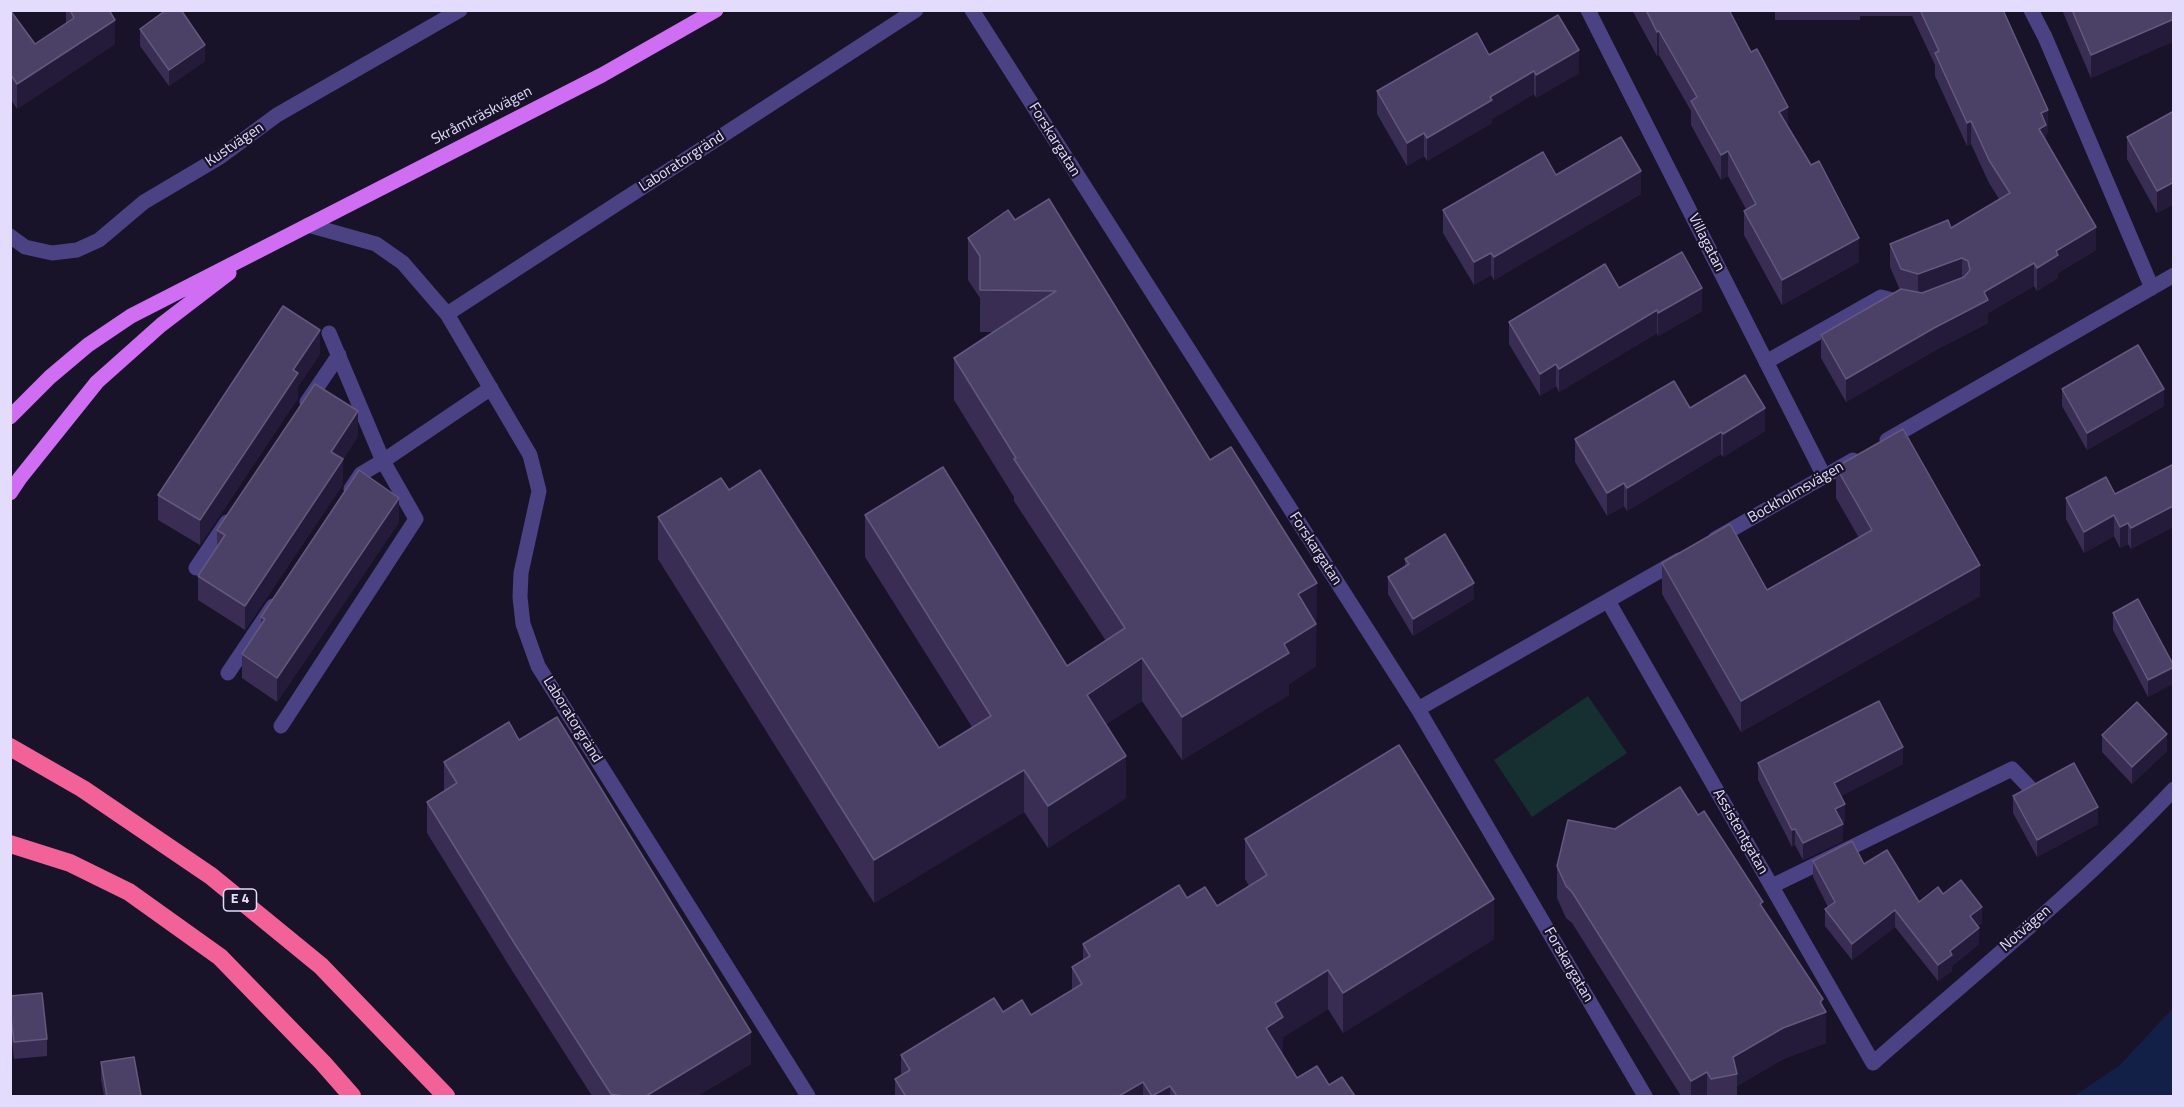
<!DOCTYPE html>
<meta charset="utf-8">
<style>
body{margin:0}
#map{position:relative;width:2184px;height:1107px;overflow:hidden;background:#181328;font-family:"Titillium Web",sans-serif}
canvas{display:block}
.frame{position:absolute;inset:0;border:12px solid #e3dcfc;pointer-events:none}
</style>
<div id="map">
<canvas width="2184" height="1107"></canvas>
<div class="frame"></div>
</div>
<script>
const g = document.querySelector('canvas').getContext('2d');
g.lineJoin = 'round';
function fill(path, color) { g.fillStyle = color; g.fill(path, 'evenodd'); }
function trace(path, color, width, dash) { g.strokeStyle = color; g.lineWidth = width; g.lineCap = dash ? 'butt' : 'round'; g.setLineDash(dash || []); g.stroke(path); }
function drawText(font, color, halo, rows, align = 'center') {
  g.font = font + ' "Titillium Web",sans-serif'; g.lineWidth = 4.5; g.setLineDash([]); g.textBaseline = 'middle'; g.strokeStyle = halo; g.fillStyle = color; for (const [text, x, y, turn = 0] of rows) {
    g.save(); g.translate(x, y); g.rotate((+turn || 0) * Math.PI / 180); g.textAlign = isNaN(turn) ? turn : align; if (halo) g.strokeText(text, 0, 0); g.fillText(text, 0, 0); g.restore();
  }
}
const green = new Path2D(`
 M1588,696L1627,753L1532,817L1494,760Z`);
const water = new Path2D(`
 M2173,1008V1096H2074L2120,1065Z`);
const minor = new Path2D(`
 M972,10L1418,709L1645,1096
 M1588,10L1824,476
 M2031,10L2045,37L2152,288
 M308,225L376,244L403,263L447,314
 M10,236L25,247L52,253L77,250L99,240L144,202L220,157L277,115L460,10
 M329,333L383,461L361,474L351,489
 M1766,362L1881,297L1904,303
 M307,402L339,355
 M1887,440L2174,275
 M1715,539L1853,460
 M196,568L227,522
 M1608,601L1873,1063C1974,974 2081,888 2174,789
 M228,673L273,606
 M1418,709L1679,560
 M281,726L416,519L383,461L491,388
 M1772,886L2012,769L2033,791
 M808,1096L538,666L523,624L520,597L521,573L539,491L530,455L447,314L916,10`);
const major = new Path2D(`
 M10,417L50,377L88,345L131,316L602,75L716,10
 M10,493L20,478L97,382L161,325L229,273`);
const highway = new Path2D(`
 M10,747L83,789L211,876L321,966L446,1096
 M10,844L70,863L129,892L220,957L323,1063L352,1096`);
const wall = new Path2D(`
 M10,10L35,44L66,23V10H109L115,44L17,109L11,100Z
 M1632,10H1729L1788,126L1859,262L1782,305L1744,235V211L1746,209L1728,176L1721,180L1691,125V111L1659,55L1657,56Z
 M1775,10H2003L2048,133L2046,134V141L2096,250L2058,273V278L2037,291L2034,286L1988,313V323L1934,351L1846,402L1821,358V335L1900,290L1890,267V244L1951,228L1999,199L1989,183L1971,144L1967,146L1935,76V65L1912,16H1860V20H1775Z
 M2062,10H2174V41L2091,78Z
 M140,29L205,61L169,86L140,46Z
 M1489,55L1579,73L1536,98L1534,94L1492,119V123L1427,161L1424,156L1407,166L1377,114V91Z
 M2174,111V204L2157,213L2127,159V137Z
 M1556,175L1641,194L1494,280L1491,275L1474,285L1443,233V210Z
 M1015,220L1210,460L1317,625H1316V666L1289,684V695L1182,760L1142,701L1106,724L1126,798L1048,848L1024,812L874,903L658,559V517L729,490L939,748L972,727L865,557V515L1067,666L1106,641L1014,501V497L954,400V358L992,332H980V298L968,280V238Z
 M1619,288L1702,311L1658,336L1657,333L1559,392L1556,386L1540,396L1509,344V322Z
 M320,354L298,386V398L200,545L158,520V495Z
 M2062,389L2164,406L2087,450L2062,406Z
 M1690,408L1765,431L1723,457L1721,454L1627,511L1624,506L1607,516L1575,462V439Z
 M358,436L343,459V484L245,630L198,600V576L217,548V530Z
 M2174,464V528L2173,527L2131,549L2128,544L2120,548L2114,536L2084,553L2066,519V498L2115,494Z
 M1836,467L1980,596L1741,732L1662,594V563L1767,590L1859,538L1836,498Z
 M399,522L277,702L242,678V654L261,625V617Z
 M1405,559L1474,599L1413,636L1388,594V577L1405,566Z
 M2113,613L2174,666V683L2148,697L2113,630Z
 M2102,735L2167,751L2132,784L2102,752Z
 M519,740L751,1064L697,1096H592L513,972L427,833V802L444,791V762Z
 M1758,763L1903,764L1841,796L1845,821L1842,822L1843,841L1803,860L1795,845L1792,847L1758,780Z
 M2013,796L2098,824L2037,857L2013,813Z
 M1698,815L1763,909L1823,1007L1826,1043L1783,1059L1737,1086V1096H1681L1572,923L1566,918L1557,898V866L1615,829Z
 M1245,839L1494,939L1343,1033L1328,1009L1283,1037V1055L1297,1078L1329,1085L1355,1096H895V1079L901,1075V1055L1003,1012L1031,1015L1072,990V967L1083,960V944L1187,898L1217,906L1249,886L1245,879Z
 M1813,861L1864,864L1919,902L1943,894L1982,923L1978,926L1979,944L1952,966V971L1938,981L1895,927L1852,960L1825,926V909L1828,907L1813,877Z
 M10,996L47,1039V1056L14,1059L10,1026Z
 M101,1062L141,1096H104L101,1079Z`);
const shadedWall = new Path2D(`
 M2174,19V41L2091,78V55Z
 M115,20V44L17,109V84Z
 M1659,31V55L1657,56V32Z
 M205,45V61L169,86V70Z
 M1579,50V73L1536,98V75Z
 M1534,71V94L1492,119V123L1427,161V138L1490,97Z
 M11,75V100H10V76Z
 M1788,107V131L1779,112Z
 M2048,110V133L2046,134V148L2039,129L2041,113Z
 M1971,121V144L1967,146V123Z
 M1424,133V156L1407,166V143Z
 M1728,151V176L1721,180V155Z
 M1641,171V194L1494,280V257Z
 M2174,182V204L2157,213V191Z
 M2096,227V250L2058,273V278L2037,291V268L2056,251Z
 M1859,238V262L1782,305V280Z
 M1491,253V275L1474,285V262Z
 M1962,258V281L1918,297V274Z
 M2034,263V286L1988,313V323L1934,351L1846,402V379L1984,292Z
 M1702,288V311L1658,336V313Z
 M1657,310V333L1559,392V369Z
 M320,330V354L298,386V398L200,545V520L293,370Z
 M1556,364V386L1540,396V374Z
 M2164,389V406L2087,450V433Z
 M1765,408V431L1723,457V434Z
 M358,411V436L331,476V452Z
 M1721,432V454L1627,511V488Z
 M343,459V484L245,630V606Z
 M1624,483V506L1607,516V493Z
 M399,498V522L277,702V678Z
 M2173,506V527L2131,549V528Z
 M2114,515V536L2084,553V532Z
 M2128,523V544L2120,548V527Z
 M1980,565V596L1741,732V701Z
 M1317,583L1316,666L1289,684V695L1182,760V717L1284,644L1298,594Z
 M1474,583V599L1413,636V619Z
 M1142,658V701L1087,737V695Z
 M2174,667V683L2148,697V680Z
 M2167,734V751L2132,784V767Z
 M1903,747V764L1834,800V783Z
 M1126,756V798L1048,848V806Z
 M1024,770V812L874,903V860Z
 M1845,804V821L1835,826V809Z
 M2098,807V824L2037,857V840Z
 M1843,824V841L1803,860V843Z
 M1795,829V845L1792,847V830Z
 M1494,899V939L1343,1033V993Z
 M1982,907V923L1970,932V916Z
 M1895,910V927L1852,960V944Z
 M1979,928V944L1952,966V971L1938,981V965L1950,951Z
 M1328,970V1009L1283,1037V1057L1266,1028L1275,1003Z
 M1823,999V1013L1826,1012V1043L1783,1059L1737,1086V1074L1733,1057Z
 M751,1032V1064L697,1096H646Z
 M1707,1072V1096H1691V1081Z
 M1143,1082V1096H1119Z
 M1170,1086V1096H1152Z`);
const building = new Path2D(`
 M10,10L35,44L74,18L70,10H109L115,20L17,84L11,75L10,76Z
 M166,10H181L205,45L169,70L140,29Z
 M1646,10H1729L1751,52L1757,49L1788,107L1779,112L1811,165L1819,161L1859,238L1782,280L1744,211L1756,204L1728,151L1721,155L1691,101L1697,97L1659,31L1657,32Z
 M1920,10H2003L2048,110L2041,113L2046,125L2039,129L2096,227L2056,251L2058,255L2037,268L2034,263L1984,292L1988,300L1934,328L1846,379L1821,335L1901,289L1922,293L1964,277L1970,270L1968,261L1962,258L1918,274L1901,269L1890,244L1948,220L1951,228L2010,193L1989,160L1971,121L1967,123L1935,53L1939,51Z
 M2072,10H2174V19L2091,55Z
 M1558,15L1579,50L1536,75L1534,71L1490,97L1492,100L1427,138L1424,133L1407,143L1377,91L1477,33L1489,55Z
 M2174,111V182L2157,191L2127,137Z
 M1621,137L1641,171L1494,257L1491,253L1474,262L1443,210L1543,152L1556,175Z
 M1049,199L1210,460L1231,447L1317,583L1298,594L1316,624L1284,644L1289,653L1182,717L1142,658L1087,695L1126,756L1048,806L1024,770L874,860L658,517L721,478L729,490L760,470L939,748L991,716L865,515L943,467L1067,666L1125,628L1014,459L1016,458L954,358L1056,291L980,290V256L968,238L1008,210L1015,220Z
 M1682,252L1702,288L1658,313L1657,310L1559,369L1556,364L1540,374L1509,322L1605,264L1619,288Z
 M283,306L320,330L293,370L298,373L200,520L158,495Z
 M2138,345L2164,389L2087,433L2062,389Z
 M1745,375L1765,408L1723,434L1721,432L1627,488L1624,483L1607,493L1575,439L1674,381L1690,408Z
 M315,384L358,411L331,452L343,459L245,606L198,576L225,535L217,530Z
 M1903,429L1980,565L1741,701L1662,563L1730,524L1767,590L1872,530L1836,467Z
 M2174,464V507L2173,506L2131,528L2128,523L2120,527L2114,515L2084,532L2066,498L2106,477L2115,494Z
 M359,470L399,498L277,678L242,654L265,619L261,617Z
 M1445,534L1474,583L1413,619L1388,577L1409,564L1405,559Z
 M2138,599L2174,666V667L2148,680L2113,613Z
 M1879,701L1903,747L1834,783L1845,804L1835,809L1843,824L1803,843L1795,829L1792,830L1758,763Z
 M2137,702L2167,734L2132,767L2102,735Z
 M557,717L751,1032L646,1096H623L611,1094L513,941L427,802L457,783L444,762L509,722L519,740Z
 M1399,745L1494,899L1343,993L1328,970L1275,1003L1283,1017L1266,1028L1297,1078L1317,1066L1329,1085L1342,1077L1355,1096H1177L1170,1086L1152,1096L1143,1082L1119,1096H903L905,1095L895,1079L910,1070L901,1055L994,998L1003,1012L1022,1000L1031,1015L1082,984L1072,967L1090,956L1083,944L1179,885L1187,898L1205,887L1217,906L1267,875L1245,839Z
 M2074,763L2098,807L2037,840L2013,796Z
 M1680,787L1698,815L1704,811L1763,902L1760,904L1823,999L1820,1002L1826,1012L1783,1028L1733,1057L1737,1074L1711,1079L1707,1072L1691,1081L1572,892L1566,886L1557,866L1568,820L1615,829Z
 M1852,841L1864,864L1887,850L1919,902L1938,887L1943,894L1961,880L1982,907L1970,916L1979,928L1950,951L1952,955L1938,965L1895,910L1852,944L1825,909L1835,902L1813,861Z
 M42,993L47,1039L14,1042L10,1009V996Z
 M134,1057L141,1096H107L101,1062Z`);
const shields = [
 [240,900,33]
];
const shieldNames = [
 ["E 4",240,900]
];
const streetNames = [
 ["Skråmträskvägen",482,116,-27],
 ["Forskargatan",1054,140,58],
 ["Kustvägen",235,145,-34],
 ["Laboratorgränd",682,162,-33],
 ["Villagatan",1706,243,63],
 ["Bockholmsvägen",1796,493,-30],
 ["Forskargatan",1315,549,57],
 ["Laboratorgränd",572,720,58],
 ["Assistentgatan",1740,832,60],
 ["Notvägen",2026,929,-41],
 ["Forskargatan",1568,965,60]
];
fill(green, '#162f31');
fill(water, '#122048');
trace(minor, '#4b4283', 15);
trace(major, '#cf6df3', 15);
trace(highway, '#f26298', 18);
fill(wall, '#392d54');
fill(shadedWall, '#241b3b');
fill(building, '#4b4066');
trace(building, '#63587d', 1.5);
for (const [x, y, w] of shields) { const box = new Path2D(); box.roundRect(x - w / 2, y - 11, w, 22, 4.5); g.fillStyle = '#181328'; g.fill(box); trace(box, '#e3dcfc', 1.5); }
drawText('bold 14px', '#e3dcfc', null, shieldNames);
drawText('15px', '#e3dcfc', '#181328', streetNames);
</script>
